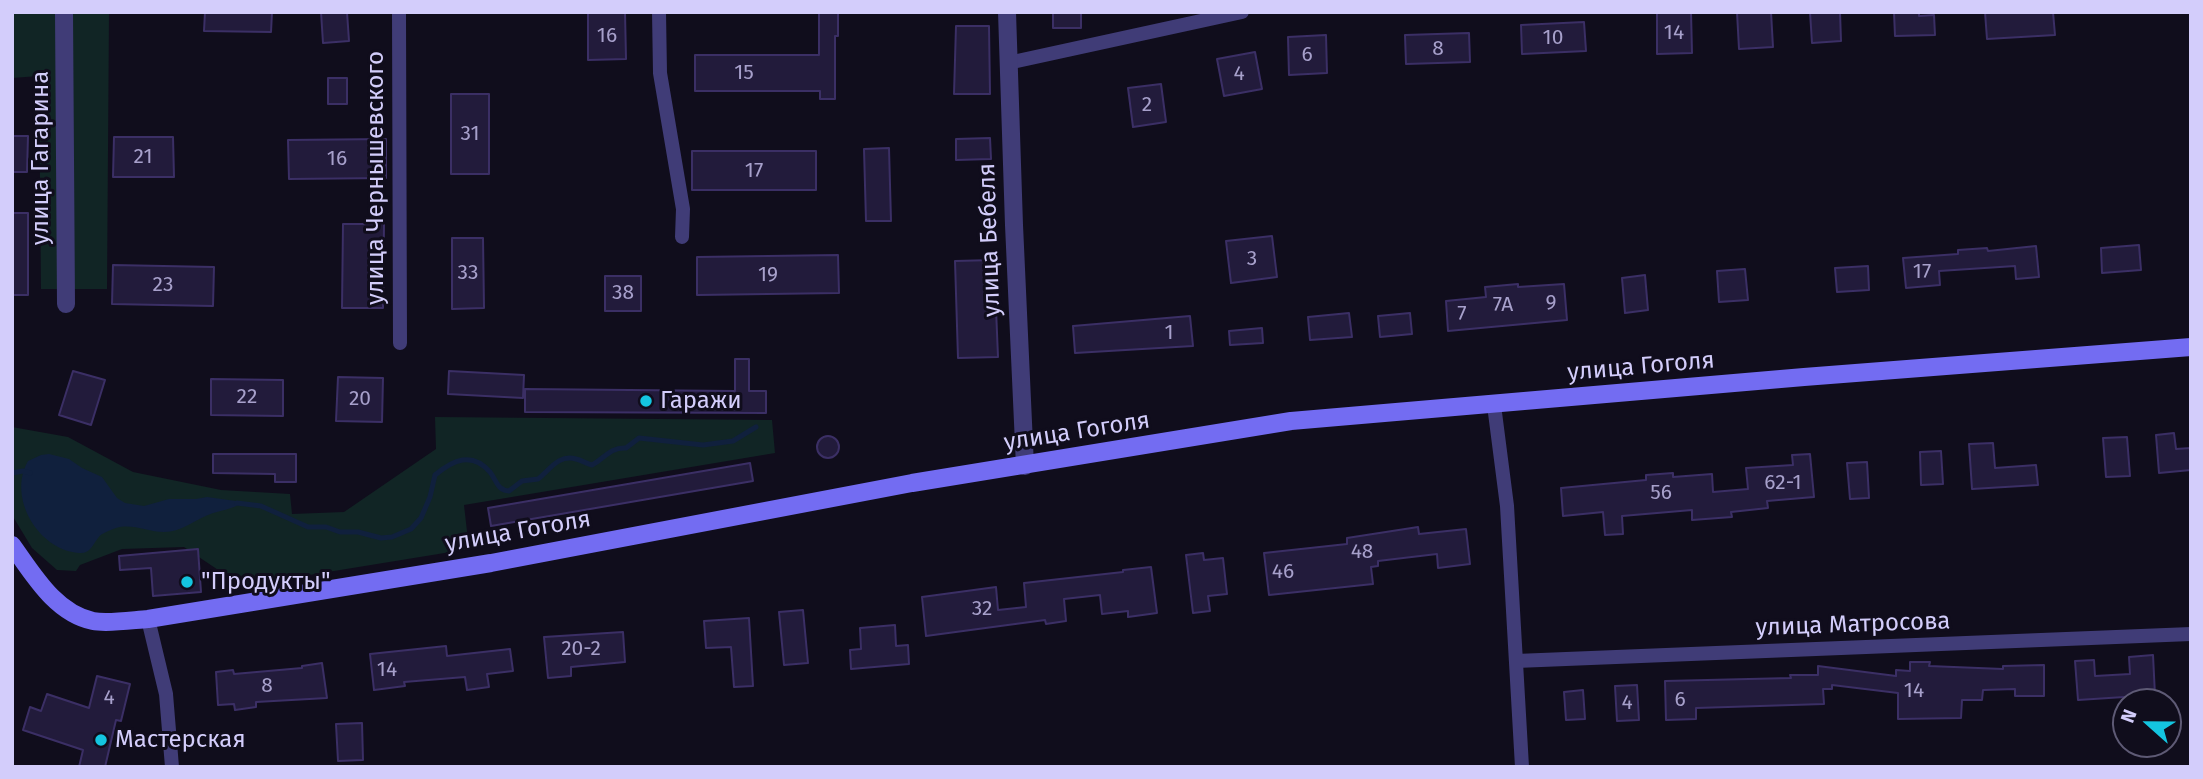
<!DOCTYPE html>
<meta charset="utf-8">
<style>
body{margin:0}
#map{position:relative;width:2203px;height:779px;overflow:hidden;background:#100d1c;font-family:"Fira Sans",sans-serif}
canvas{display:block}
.frame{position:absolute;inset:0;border:14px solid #d3cdfb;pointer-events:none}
.north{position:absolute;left:2112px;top:688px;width:70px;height:70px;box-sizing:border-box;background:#100d1c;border:2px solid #5e5a75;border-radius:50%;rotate:291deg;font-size:19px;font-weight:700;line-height:28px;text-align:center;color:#d3cdfb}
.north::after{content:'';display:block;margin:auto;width:24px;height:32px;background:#14c5e0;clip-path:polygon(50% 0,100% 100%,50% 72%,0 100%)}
</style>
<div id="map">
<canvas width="2203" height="779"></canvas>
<div class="frame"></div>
<div class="north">N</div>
</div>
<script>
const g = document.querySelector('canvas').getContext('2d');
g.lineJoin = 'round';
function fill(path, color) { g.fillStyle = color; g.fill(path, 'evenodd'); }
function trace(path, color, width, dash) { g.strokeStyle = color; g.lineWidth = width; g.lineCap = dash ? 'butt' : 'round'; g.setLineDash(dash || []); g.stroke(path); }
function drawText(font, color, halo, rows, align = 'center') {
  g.font = font + ' "Fira Sans",sans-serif'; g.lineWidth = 6; g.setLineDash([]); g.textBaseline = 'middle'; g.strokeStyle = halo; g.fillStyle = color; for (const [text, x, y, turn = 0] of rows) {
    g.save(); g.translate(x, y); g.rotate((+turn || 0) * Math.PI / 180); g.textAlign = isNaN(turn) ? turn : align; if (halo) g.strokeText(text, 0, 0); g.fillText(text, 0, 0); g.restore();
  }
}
const green = new Path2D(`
 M12,12H109L107,289H41L39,76L12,78Z
 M435,417L772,420L775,453L464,505L469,549L242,586L184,547L122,549L80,565L76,571L57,570L32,548L12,515V427L68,437L133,472L221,490L290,494L292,514L344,512L436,449Z`);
const water = new Path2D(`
 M49,454L69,459L82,468L102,477L117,498L125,503L144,506L169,499H196L207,497L243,502C232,510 220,510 208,515C193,521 181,532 164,532C148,532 132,523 116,528C111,530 101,533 98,538C92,546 90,554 79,553C38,550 7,497 28,461L41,455Z`);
const stream = new Path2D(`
 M12,473L23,471L30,473
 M237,503L261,506L308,527H326L340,532H358L381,538L392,537L411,529L421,518L430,497L435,475C453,460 472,451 490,472C497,481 497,490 509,491L522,481L538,479C550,470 558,454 576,459C582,460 586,464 592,465C605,458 610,447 626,448L639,438L703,445L733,441L756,427`);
const building = new Path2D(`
 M205,12H272L271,32L204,31Z
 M321,12H347L349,41L323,43Z
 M588,12H625L626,59L588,60Z
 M819,12H838V36H835V99H820V91H695V55H819Z
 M1053,12H1081V28H1053Z
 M1657,12H1691L1692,53L1657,54Z
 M1737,12H1771L1773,47L1739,49Z
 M1810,12H1840L1841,41L1812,43Z
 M1894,12H1919V16L1934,15L1935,35L1895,36Z
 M1985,12H2053L2055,35L1987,39Z
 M1584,22L1586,51L1522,54L1521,25Z
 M956,26H989L990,94H954Z
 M1469,33L1470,62L1406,64L1405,35Z
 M1326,35L1327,73L1289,75L1288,37Z
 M1255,52L1262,89L1224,96L1217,59Z
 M328,78H347V104H328Z
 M1161,84L1166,122L1133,127L1128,88Z
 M451,94H489V174H451Z
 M12,136H28L27,172H12Z
 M114,137H173L174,177H113Z
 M990,138L991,159L956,160V139Z
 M386,139V178L289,179L288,140Z
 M889,148L891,221H866L864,149Z
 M692,151H816V190H692Z
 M12,213H28V295H12Z
 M343,224H384L383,308H342Z
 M1272,236L1277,277L1231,283L1226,241Z
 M452,238H483L484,308L452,309Z
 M2139,245L2141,270L2102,273L2101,248Z
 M2036,246L2039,277L2016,279L2015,266L1939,271L1940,285L1906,288L1903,258L1958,254V250L1987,248L1988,251Z
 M838,255L839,293L697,295V257Z
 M994,260L998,357L958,358L955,261Z
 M113,265L214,267L213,306L112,304Z
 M1868,266L1869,290L1837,292L1835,268Z
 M1745,269L1748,300L1719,302L1717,271Z
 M1645,275L1648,310L1625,313L1622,278Z
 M605,276H641V311H605Z
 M1518,284V287L1564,284L1567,320L1448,331L1446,301L1486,297L1485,287Z
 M1349,313L1352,337L1310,340L1308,317Z
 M1410,313L1412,334L1380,337L1378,316Z
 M1190,316L1193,346L1075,353L1073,326Z
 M1262,328L1263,343L1230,345L1229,331Z
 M735,359H749V391H766V413L525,412V389L735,391Z
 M73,371L105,380L91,425L59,415Z
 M449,371L524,375L523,398L448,394Z
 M338,377L383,378L382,422L336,421Z
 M211,379L283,380V416L211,415Z
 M2174,433L2176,449L2191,448V470L2159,473L2156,435Z
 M817 447a11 11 0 1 1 22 0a11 11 0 1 1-22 0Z
 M2127,437L2130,476L2106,477L2103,438Z
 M1993,443L1995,468L2036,465L2038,485L1972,489L1969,444Z
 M1941,451L1943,484L1921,485L1920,452Z
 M213,454H296V482H275V474L213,473Z
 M1810,454L1814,497L1767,501L1768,508L1731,512L1732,517L1692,520V510L1622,516L1623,534L1605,535L1603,512L1563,516L1561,488L1646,480V475L1673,473V477L1712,474L1713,492L1748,489L1746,468L1793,465L1792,455Z
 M1867,462L1869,498L1850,499L1847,463Z
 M750,463L753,481L491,526L488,508Z
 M1418,527L1419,534L1466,529L1470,564L1438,568L1437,554L1378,561V566L1371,567L1373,584L1269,595L1264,553L1347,544V538Z
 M198,549L201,592L153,596L151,568L120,570L119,556Z
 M1203,553L1204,560L1223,558L1227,594L1208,596L1210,611L1193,613L1186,555Z
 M1151,567L1157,613L1128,617V611L1102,614L1100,595L1064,599L1066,621L1046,624L1045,620L926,636L922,597L996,587L998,610L1026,607L1024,583L1123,572V570Z
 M803,610L808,663L784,665L779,612Z
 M749,618L753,686L734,687L731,647L706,648L704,621Z
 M895,625L896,646L908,645L909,664L851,669L850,650L861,649L860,628Z
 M623,632L625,662L571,667V676L548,678L544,637Z
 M446,646L447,656L510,649L513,671L487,674L489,687L467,690L465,677L404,682L405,686L374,690L370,654Z
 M2153,655L2155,695L2078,700L2075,661L2094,660L2095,676L2130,674L2129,657Z
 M1910,662H1930L1929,666L2003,669V666L2044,665V696H2015V689L1983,690L1982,700H1962L1961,718L1898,719V693L1832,685V689H1823L1824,704L1696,708V719L1666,720L1665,681L1791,678L1790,675H1818V666L1896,676V670L1910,671Z
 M322,663L327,698L256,702V707L235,710L234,704L218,705L216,672L233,670L234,674L302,668V666Z
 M97,676L130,684L121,721L116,720L105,767H79L83,750L23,730L30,707L41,711L47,694L89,708Z
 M1637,685L1639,720L1617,721L1615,686Z
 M1583,690L1585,719L1566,720L1564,692Z
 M362,723L363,760L338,761L336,724Z`);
const minor = new Path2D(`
 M399,12L400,343
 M659,12L660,73L683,209L682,237
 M1008,63L1242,12
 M1494,405L1507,506L1522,767
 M148,619L166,694L172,767
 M1516,661L2191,634`);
const tertiary = new Path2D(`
 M64,12L66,304
 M1007,12L1014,225L1025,466`);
const secondary = new Path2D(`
 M12,545C33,574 55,613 93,621C107,624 133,620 148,619L491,563L912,483L1291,421L1804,377L2191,347`);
const markers = [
 [646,401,7,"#14c5e0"],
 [187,582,7,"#14c5e0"],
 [101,740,7,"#14c5e0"]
];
const numberNames = [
 ["14",1674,33],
 ["16",607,36],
 ["10",1553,38],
 ["8",1438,49],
 ["6",1307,55],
 ["15",744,73],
 ["4",1239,74],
 ["2",1147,105],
 ["31",470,134],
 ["21",143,157],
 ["16",337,159],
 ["17",754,171],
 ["3",1252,259],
 ["17",1922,272],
 ["33",468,273],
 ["19",768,275],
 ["23",163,285],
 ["38",623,293],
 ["9",1551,303],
 ["7А",1503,305],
 ["7",1462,314],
 ["1",1169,333],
 ["22",247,397],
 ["20",360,399],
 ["62-1",1783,483],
 ["56",1661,493],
 ["48",1362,552],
 ["46",1283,572],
 ["32",982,609],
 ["20-2",581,649],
 ["14",387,670],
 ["8",267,686],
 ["14",1914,691],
 ["4",109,698],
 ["6",1680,700],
 ["4",1627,703]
];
const streetNames = [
 ["улица Гагарина",41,158,-90],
 ["улица Чернышевского",376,178,-90],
 ["улица Бебеля",990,240,-92],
 ["улица Гоголя",1641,367,-5],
 ["улица Гоголя",1077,432,-9],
 ["улица Гоголя",518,532,-10],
 ["улица Матросова",1853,625,-2]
];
const poiNames = [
 ["Гаражи",660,401],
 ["\"Продукты\"",201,582],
 ["Мастерская",115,740]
];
fill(green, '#112525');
fill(water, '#10203d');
trace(stream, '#10203d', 5);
fill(building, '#221b3b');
trace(building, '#3b2f65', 2);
trace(minor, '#403c77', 14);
trace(tertiary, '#403c77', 18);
trace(secondary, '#736cf2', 18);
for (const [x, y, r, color] of markers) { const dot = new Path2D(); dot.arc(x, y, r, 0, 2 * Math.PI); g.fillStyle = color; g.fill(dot); trace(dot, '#100d1c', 2.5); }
drawText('21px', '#a7a0cb', null, numberNames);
drawText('24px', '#d3cdfb', '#100d1c', streetNames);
drawText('24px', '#d3cdfb', '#100d1c', poiNames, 'left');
</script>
